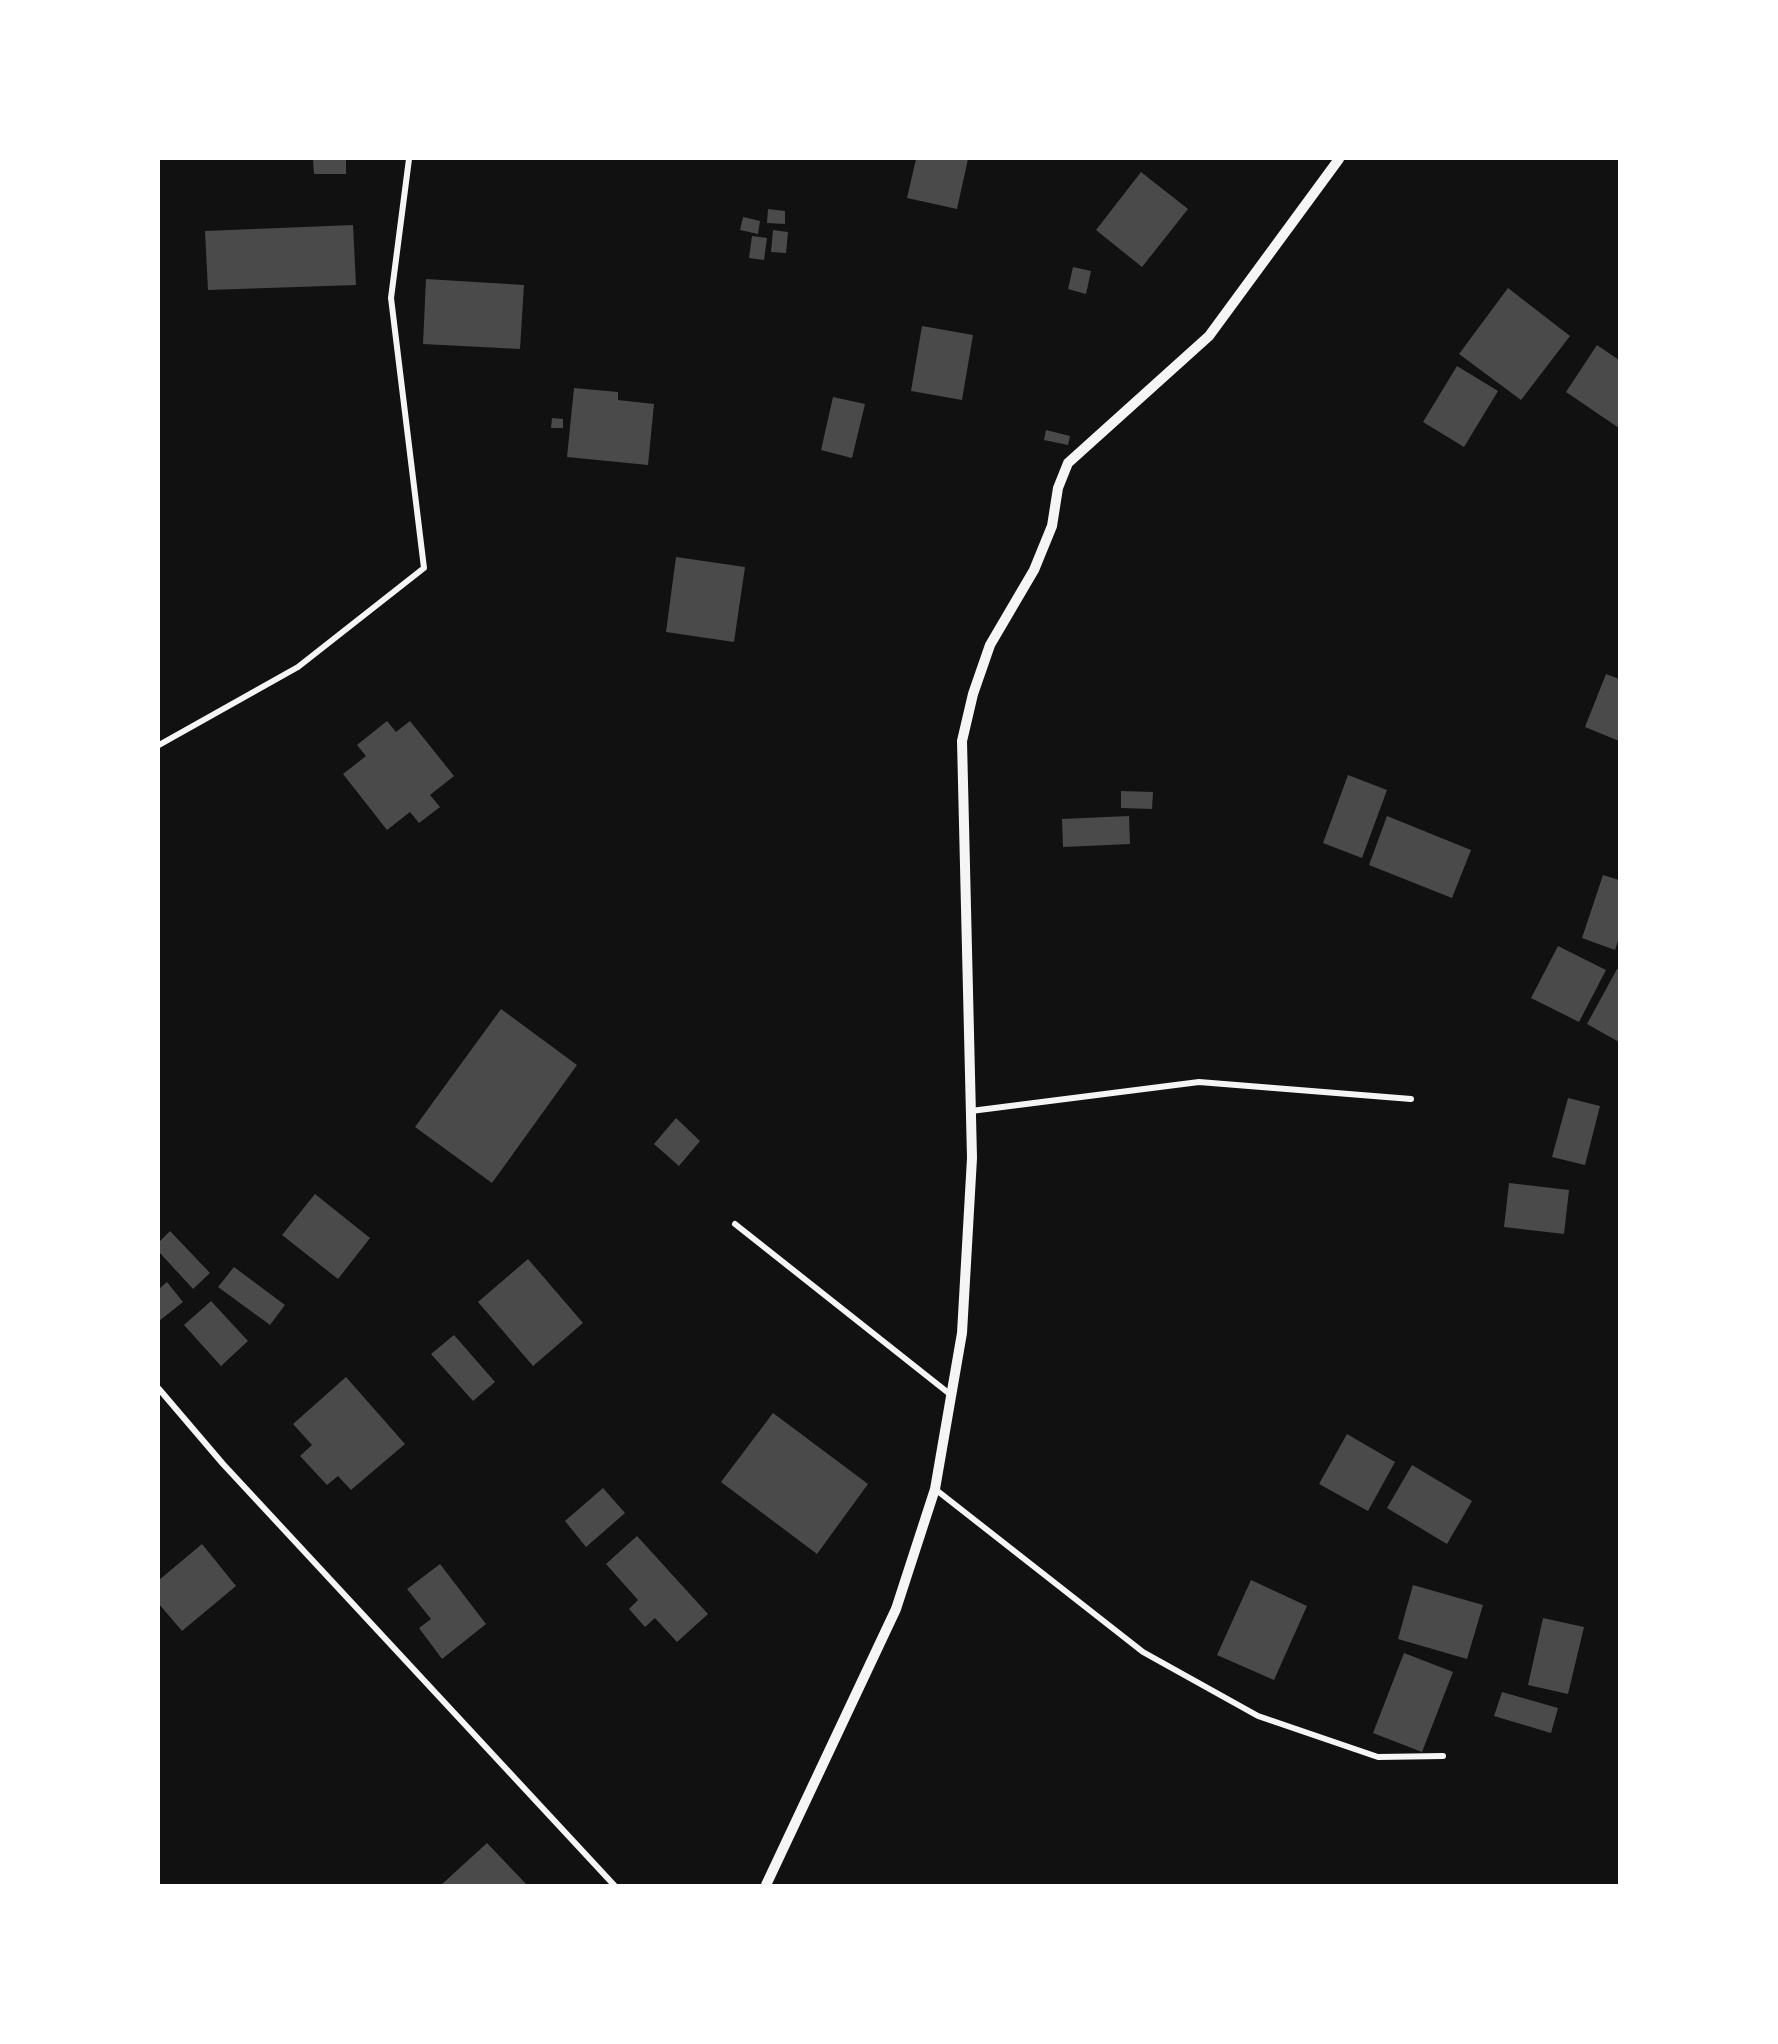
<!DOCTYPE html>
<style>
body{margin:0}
#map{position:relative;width:1778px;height:2044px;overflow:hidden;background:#111;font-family:"Space Grotesk",sans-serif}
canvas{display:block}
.frame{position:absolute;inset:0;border:160px solid #fff;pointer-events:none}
</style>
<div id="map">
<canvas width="1778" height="2044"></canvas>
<div class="frame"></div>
</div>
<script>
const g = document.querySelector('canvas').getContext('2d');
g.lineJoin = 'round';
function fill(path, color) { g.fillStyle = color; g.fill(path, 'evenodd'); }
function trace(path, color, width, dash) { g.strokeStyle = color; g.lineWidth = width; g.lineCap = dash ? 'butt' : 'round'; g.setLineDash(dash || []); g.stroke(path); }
const building = new Path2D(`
 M313,159H346V174H314Z
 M916,159H968L957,209L907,198Z
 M1141,172L1188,209L1142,267L1096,230Z
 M768,209L785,211V224L767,223Z
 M743,217L760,221L758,234L740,230Z
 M353,225L356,285L208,290L205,231Z
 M773,230L788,232L786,253L771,252Z
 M752,236L767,238L764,260L749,258Z
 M1073,267L1091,271L1086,294L1068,289Z
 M426,279L524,285L520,349L423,344Z
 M1508,288L1570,336L1521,400L1459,354Z
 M922,326L973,335L962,400L911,391Z
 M1597,345L1619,360V428L1566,392Z
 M1457,366L1498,391L1464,447L1423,422Z
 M574,388L618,392V400L654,404L648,465L567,457Z
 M833,397L865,404L852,458L821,450Z
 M552,418L563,419V428H551Z
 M1046,430L1070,436L1068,445L1044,440Z
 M676,557L745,567L734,642L666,632Z
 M1606,674L1619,679V741L1585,727Z
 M387,721L396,732L410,721L454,776L430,795L440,807L419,823L410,812L387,830L343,774L366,756L357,745Z
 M1348,775L1387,790L1362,858L1323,843Z
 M1121,791L1153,792L1152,809L1121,808Z
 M1129,816L1130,844L1063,847L1062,819Z
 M1387,816L1471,850L1452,898L1369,865Z
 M1603,875L1619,880V938L1615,950L1582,938Z
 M1558,946L1606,970L1579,1022L1531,998Z
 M1617,969H1619V1042L1587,1024Z
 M501,1009L577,1065L492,1183L415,1127Z
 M1568,1098L1600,1106L1585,1165L1552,1157Z
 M676,1118L700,1141L679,1166L654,1144Z
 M1509,1183L1569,1190L1564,1234L1504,1227Z
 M315,1194L370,1238L338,1279L282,1235Z
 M170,1231L210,1273L193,1289L159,1252V1242Z
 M528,1259L583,1323L533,1366L478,1302Z
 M234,1267L285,1305L270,1325L218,1287Z
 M167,1282L183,1302L159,1321V1289Z
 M211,1301L248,1341L221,1366L184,1325Z
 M454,1335L495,1382L473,1401L431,1354Z
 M346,1377L405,1444L351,1490L338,1476L327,1485L300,1456L312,1445L293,1424Z
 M773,1413L868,1484L817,1554L721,1482Z
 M1347,1434L1395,1462L1368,1511L1319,1484Z
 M1412,1465L1472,1501L1447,1544L1387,1508Z
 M603,1488L625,1513L586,1547L565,1521Z
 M637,1536L708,1614L677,1642L655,1618L645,1627L629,1609L638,1600L606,1564Z
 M202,1544L236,1586L182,1631L159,1604V1580Z
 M440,1564L486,1624L442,1659L419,1628L431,1619L407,1589Z
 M1251,1580L1307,1606L1274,1680L1217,1655Z
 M1413,1585L1483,1605L1467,1659L1398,1639Z
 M1543,1618L1584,1627L1568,1694L1528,1685Z
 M1404,1653L1453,1672L1422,1752L1373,1733Z
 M1502,1692L1558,1708L1551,1733L1494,1716Z
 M487,1843L527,1885H441Z`);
const minor = new Path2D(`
 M159,745L298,667L424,568L391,298L409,159
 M971,1111L1199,1082L1411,1099
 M735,1224L951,1395
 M159,1389L223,1464L614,1885
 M935,1489L1143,1652L1258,1716L1378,1757L1443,1756`);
const tertiary = new Path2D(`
 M766,1885L896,1609L935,1489L962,1333L972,1158L962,741L973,694L990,645L1034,570L1052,526L1058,488L1068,463L1209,336L1339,159`);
fill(building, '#4a4a4a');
trace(minor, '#f5f5f5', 6);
trace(tertiary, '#f5f5f5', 10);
</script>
